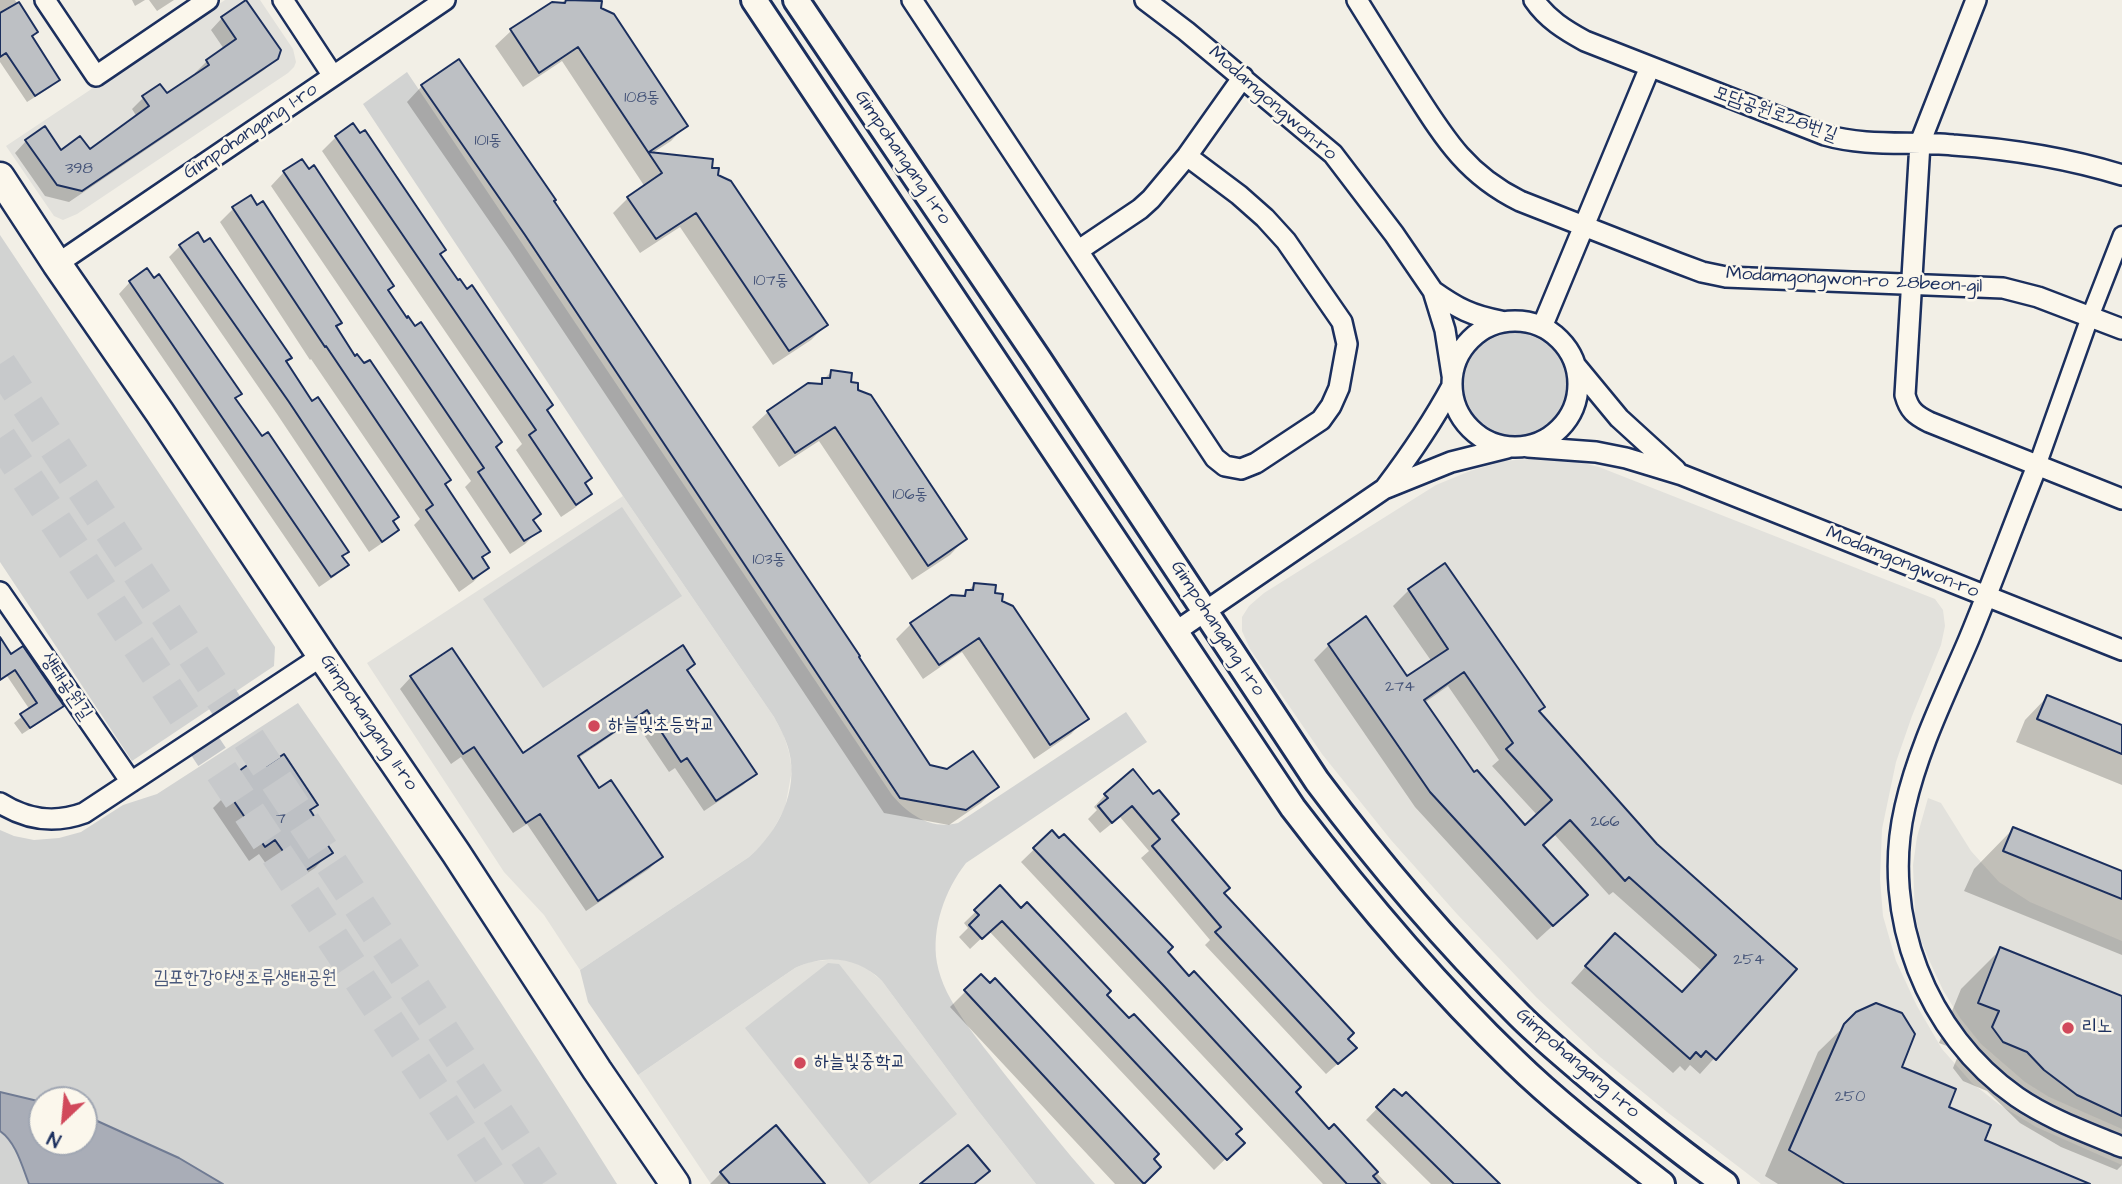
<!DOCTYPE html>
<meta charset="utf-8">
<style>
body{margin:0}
#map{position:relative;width:2122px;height:1184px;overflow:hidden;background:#f2efe6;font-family:"Architects Daughter",sans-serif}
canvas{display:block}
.north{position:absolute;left:28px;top:1086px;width:70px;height:70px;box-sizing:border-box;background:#fbf7ec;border:2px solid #a1a7b3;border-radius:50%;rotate:206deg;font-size:19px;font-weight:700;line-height:28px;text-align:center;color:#1b2f5e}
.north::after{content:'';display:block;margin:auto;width:24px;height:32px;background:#d1495b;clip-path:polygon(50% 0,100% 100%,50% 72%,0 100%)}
</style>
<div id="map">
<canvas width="2122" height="1184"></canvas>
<div class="north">N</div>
</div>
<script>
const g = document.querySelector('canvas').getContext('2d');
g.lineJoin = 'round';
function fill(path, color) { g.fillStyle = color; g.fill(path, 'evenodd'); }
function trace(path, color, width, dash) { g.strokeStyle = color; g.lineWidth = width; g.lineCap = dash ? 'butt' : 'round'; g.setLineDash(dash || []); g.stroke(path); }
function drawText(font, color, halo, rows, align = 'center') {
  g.font = font + ' "Architects Daughter","Poor Story",sans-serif'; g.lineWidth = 5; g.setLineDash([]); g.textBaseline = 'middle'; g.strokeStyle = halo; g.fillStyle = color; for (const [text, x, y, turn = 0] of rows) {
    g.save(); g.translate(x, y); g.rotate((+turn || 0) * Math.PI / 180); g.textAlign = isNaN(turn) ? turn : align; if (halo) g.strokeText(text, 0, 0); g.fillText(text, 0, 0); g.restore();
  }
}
const built = new Path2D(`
 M225,0H260L293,49L296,62L294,67L288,73L77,214L63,220L54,216L6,146Z
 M1538,458L1574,461L1599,467L1935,599L1943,610L1945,626L1941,645L1912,716L1896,762L1882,829L1880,879L1883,916L1896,961L1917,1006L1942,1049L1972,1083L2000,1105L2036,1127L2122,1165V1184H1761L1667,1112L1600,1057L1536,997L1457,914L1391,840L1322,754L1250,649L1242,631V617L1249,606L1264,593L1436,485L1470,471L1504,461Z
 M623,496L774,717L784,736L789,752L792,770L785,808L769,837L759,848L749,857L580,970L544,915L504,872L367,663Z
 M1928,798L1941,803L1971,851L1999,882L2030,902L2122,941V1129L2049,1097L2025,1082L1981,1044L1960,1018L1943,990L1930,962L1920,938L1915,915L1913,865L1917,837Z
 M836,959L851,961L864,966L882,981L976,1108L1036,1184H711L638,1075L795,968L809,962Z`);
const green = new Path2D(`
 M407,72L892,795C909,815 931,830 958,823L1126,712L1147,742L966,863C945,890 931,928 937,963C944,1002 980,1041 1003,1072C1033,1110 1063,1148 1095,1184H1036L976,1108L882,981C858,957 826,954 795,968L638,1075L588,1002L580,970L749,857C778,832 799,791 789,751C786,739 780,728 774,717L623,496L363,104Z
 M0,235L275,647L274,666L132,761L0,562Z
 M1464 384a51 51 0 1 1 102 0a51 51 0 1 1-102 0Z
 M622,507L682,596L543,688L483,599Z
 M298,703C408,861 515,1021 617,1184H0V830L14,836L34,840L59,838L81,832L123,805L157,794ZM42,1100H84V1142H42Z
 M828,963L839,964L957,1114L869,1184L745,1028Z`);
const water = new Path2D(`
 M0,1092L42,1102V1142H84V1115L179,1158L223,1184H29C22,1166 16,1142 0,1131Z`);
const shadow = new Path2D(`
 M0,0H15L36,32L31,38L58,79L51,87L27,102L0,62Z
 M132,0H145L135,6Z
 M149,0H174L157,11Z
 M565,0H593L686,125L671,141L651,154L710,169L826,325L811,340L773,365L680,227L640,253L613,213L628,198L645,187L562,61L523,87L495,46L511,31L552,3L560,4Z
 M222,18L276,58L264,70L69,202L45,196L15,153L26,141L61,152H89L137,117L132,109L143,98L166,96L197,75L195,73L207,61L224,49L211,30Z
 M422,86L929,766L997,787L981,803L949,825L884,813L510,251L407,102Z
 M336,137L438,255L545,410L589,493L576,507L561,517L516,450L522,444L322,151Z
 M284,172L386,291L494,448L538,531L525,544L510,554L465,487L471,481L271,186Z
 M234,208L340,322L335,327L354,358L488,552L481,559L487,568L473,582L459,592L414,525L420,519L311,359L310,360L220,222Z
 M180,246L285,362L397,530L385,541L369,552L277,414L169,257Z
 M130,282L234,399L346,565L335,576L319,587L119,294Z
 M831,372L850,383L856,391L965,539L950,555L912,580L819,441L779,467L752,427L768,412L817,386Z
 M1445,565L1538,712L1655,845L1795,969L1700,1074L1690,1065L1685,1071L1680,1066L1673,1073L1571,983L1600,950L1681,994L1702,971L1613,892L1609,895L1554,834L1541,846L1570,910L1537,940L1415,807L1314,660L1329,645L1407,679L1432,662L1393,606L1409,590ZM1448,686L1499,760L1492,766L1538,816L1525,828L1474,775L1424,703Z
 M975,584L1000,602L1086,718L1071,734L1034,759L962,652L923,679L896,639L911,624L960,598Z
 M0,641L11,656L61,706L54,713L22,734L14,723L30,710L7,676L0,681Z
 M685,671L755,774L743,785L704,811L675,768L669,772L634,720L577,759L599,790L661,857L649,869L586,911L527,824L513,833L461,757L451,764L400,689L411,677L522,755Z
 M2047,697L2122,727V785L2016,742L2025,720Z
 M240,772L315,805L308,812L317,833L330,852L315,868L289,885L275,864L269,868L259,854L249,861L213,808L228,793L225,787Z
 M1105,795L1170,821L1222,894L1346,1039L1343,1059L1326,1074L1205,945L1210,940L1141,858L1149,851L1120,817L1100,833L1088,819L1097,810L1094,807Z
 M2013,829L2122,873V955L1964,891L1974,869Z
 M1052,832L1166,952L1328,1131L1334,1127L1387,1184H1323L1021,862Z
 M1000,888L1104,995L1242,1143L1214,1170L989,931L970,949L959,937L968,928L964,923Z
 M2001,949L2122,998V1165L2117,1170L2061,1147L2020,1123L1987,1091L1963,1081L1953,1068L1960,1051L1939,1043L1961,989Z
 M981,976L1159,1167L1142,1184H1115L950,1007Z
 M1857,1014L1900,1068L1983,1141L2087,1184H1778L1765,1176L1818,1052Z
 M1394,1091L1497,1184H1431L1366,1120Z
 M776,1128L822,1184H710L721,1173Z`);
const building = new Path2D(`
 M246,0L281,50L278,59L82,191L57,185L25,140L45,126L61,150L80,136L90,149L149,106L142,96L160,84L167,93L209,65L206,60L236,39L221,17Z
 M566,0L602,1L601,8L614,14L688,126L649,152L713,159L712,168H719L718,175L731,181L828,325L789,351L696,213L656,239L627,197L662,173L578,47L539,73L510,29L552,2L565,3Z
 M19,2L38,32L32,36L60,80L35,96L6,53L0,57V13Z
 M459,59L556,200L554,201L860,656L859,657L930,765L947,769L973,751L999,787L966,810L900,798L525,235L421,85Z
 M353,123L360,133L365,130L446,250L440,254L458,280L460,279L467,289L472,285L553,405L547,410L592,478L585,483L592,494L576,505L529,435L536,430L335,136Z
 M302,159L309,169L314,165L394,286L388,290L407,318L408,316L415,326L421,322L502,442L496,447L541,514L533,520L541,531L524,541L478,472L484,468L283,171Z
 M251,195L257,205L263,201L342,323L336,326L355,356L357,354L364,363L370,360L451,480L445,484L490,552L482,557L489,568L473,579L426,510L433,505L326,346L325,347L232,207Z
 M198,232L204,242L210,238L292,358L286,361L312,401L318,397L399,517L393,521L399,530L382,542L289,402L179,245Z
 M147,268L154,278L159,274L242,394L235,398L262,436L268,432L349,552L342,556L349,565L331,577L129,281Z
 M831,370L852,373L851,382L858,383V390L871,395L967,539L928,566L835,427L795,453L767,411L808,383L822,384V378H830Z
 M1445,563L1545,707L1539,711L1657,844L1797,969L1716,1060L1706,1051L1701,1057L1696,1052L1690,1059L1585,966L1615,933L1682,992L1716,955L1629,877L1625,881L1570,820L1543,845L1588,895L1553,926L1430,792L1328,644L1366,616L1407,676L1448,649L1408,589ZM1464,672L1513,743L1506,749L1552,800L1525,825L1477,770L1474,772L1424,700Z
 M974,583L996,585L995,593L1003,594L1002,601L1013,606L1089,719L1050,745L979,638L939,665L910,623L951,595L965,596L966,590H973Z
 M0,637L11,654L23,646L64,706L30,728L20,714L37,703L15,670L0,680Z
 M683,645L695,664L687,670L757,774L716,801L687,758L681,762L647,710L578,756L599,788L611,780L663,857L598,901L540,814L526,823L474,747L463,754L410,676L452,648L523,753Z
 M2047,695L2122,725V754L2037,719Z
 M284,754L318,805L310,810L323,830L319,832L333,853L305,871L291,850L285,854L275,840L265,847L227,791L245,780L239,771L260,756L266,766Z
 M1133,769L1153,794L1159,790L1179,814L1172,820L1230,888L1224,893L1354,1033L1348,1039L1357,1048L1338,1064L1215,932L1221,927L1152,846L1160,839L1132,806L1112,823L1098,806L1108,798L1104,794Z
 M2013,827L2122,871V899L2003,851Z
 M1052,830L1059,838L1064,834L1173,947L1168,952L1189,976L1194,971L1301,1087L1296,1092L1329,1129L1334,1124L1378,1172L1373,1176L1380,1184H1347L1163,985L1033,848Z
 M1000,885L1021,908L1027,902L1111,991L1107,995L1129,1018L1134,1014L1242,1129L1236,1134L1245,1143L1227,1160L1002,921L982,939L969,925L979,915L974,910Z
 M2000,947L2122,996V1116L2077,1095L2044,1070L2027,1052L2003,1042L1992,1027L1999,1011L1978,1003Z
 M981,974L990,983L995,978L1159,1154L1154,1159L1161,1167L1144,1184L964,990Z
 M1876,1003L1902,1013L1915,1034L1902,1067L1956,1089L1949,1107L1991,1125L1985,1140L2090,1184H1845L1789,1150L1844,1024L1856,1012Z
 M1394,1089L1402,1096L1406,1092L1500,1184H1454L1376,1107Z
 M776,1125L825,1184H730L720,1172Z
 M968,1145L990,1171L974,1184H920Z`);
const trunkTunnel = new Path2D(`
 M0,364L544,1184
 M0,438L496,1184`);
const pedestrian = new Path2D(`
 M2037,466L2090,317L2122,235`);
const minor = new Path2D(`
 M45,0L96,76L208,0
 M283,0L333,76
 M912,0L1215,458L1225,466L1241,469L1256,463L1321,420L1331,406L1339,388L1347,344L1342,322L1286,241L1265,218L1239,195L1187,156
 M1145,0L1186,31L1333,154L1394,234L1433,291L1445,330L1452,375
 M1357,0C1375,29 1393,58 1411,86C1443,136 1465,174 1520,201L1678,263L1702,272L1726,277L2003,288L2038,297L2122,329
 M1534,0C1547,19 1565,30 1585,41L1825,135C1867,147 1910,141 1953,145C2010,149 2067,158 2122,175
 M1976,0L1920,143L1905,395C1909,410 1915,415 1929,422L2122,499
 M1079,250L1140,209L1151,199L1187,156L1243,77
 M57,264L445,0
 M1433,291C1457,308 1472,316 1501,321
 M1452 384a63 63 0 1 1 126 0a63 63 0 1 1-126 0Z
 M1542,327L1650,67
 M1576,366L1619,418L1676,470
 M1528,447L1596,452L1626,458L1682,475L2122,650
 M2037,466C2014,523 1993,581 1969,639C1946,693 1918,749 1905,807C1880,915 1926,1034 2017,1097C2049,1119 2086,1132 2122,1147
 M1385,488C1410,455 1432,423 1452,386
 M0,592L131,782
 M1175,632L1384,489L1451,462L1507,448
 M0,803C27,820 54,824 84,813L322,656`);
const tertiary = new Path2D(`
 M754,0L1293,808C1361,897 1433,983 1514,1061C1559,1105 1612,1145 1662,1184
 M796,0L1039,360L1317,781C1379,864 1446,942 1519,1015C1545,1041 1575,1065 1603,1089C1643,1122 1683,1154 1725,1184`);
const secondary = new Path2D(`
 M0,177L57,264L160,413L322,656L456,853L597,1070L675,1184`);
const markers = [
 [594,726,7,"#d1495b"],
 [2068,1028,7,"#d1495b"],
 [800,1063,7,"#d1495b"]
];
const numberNames = [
 ["108동",642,99],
 ["101동",488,142],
 ["398",79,170],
 ["107동",771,282],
 ["106동",910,496],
 ["103동",769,561],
 ["274",1400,688],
 ["7",281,820],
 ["266",1605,823],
 ["254",1749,961],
 ["250",1850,1098]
];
const streetNames = [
 ["Modamgongwon-ro",1272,104,41],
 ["모담공원로28번길",1775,115,20],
 ["Gimpohangang 1-ro",251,132,-34],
 ["Gimpohangang 1-ro",902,158,56],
 ["Modamgongwon-ro 28beon-gil",1854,281,3],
 ["Modamgongwon-ro",1902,563,22],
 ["Gimpohangang 1-ro",1217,629,57],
 ["생태공원길",65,687,56],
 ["Gimpohangang 11-ro",368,723,56],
 ["Gimpohangang 1-ro",1577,1064,41]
];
const poiNames = [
 ["하늘빛초등학교",608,726],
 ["리노",2082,1028],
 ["하늘빛중학교",814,1063]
];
const parkNames = [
 ["김포한강야생조류생태공원",245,979]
];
fill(built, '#e2e1dc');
fill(green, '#d2d3d2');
fill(water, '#a9adb7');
trace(water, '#707b93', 2);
fill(shadow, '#0003');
fill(building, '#bdc0c4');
trace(building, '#1b2f5e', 2);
trace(trunkTunnel, '#c7c9cb', 33, [33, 17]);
trace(pedestrian, '#1b2f5e', 21);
trace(minor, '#1b2f5e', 24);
trace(tertiary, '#1b2f5e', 30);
trace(secondary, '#1b2f5e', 33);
trace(pedestrian, '#fbf7ec', 16);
trace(minor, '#fbf7ec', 19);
trace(tertiary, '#fbf7ec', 24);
trace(secondary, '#fbf7ec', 28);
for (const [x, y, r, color] of markers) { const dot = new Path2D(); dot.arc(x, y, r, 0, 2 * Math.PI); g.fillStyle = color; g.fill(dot); trace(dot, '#fbf7ec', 2.5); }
drawText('16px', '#445378', null, numberNames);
drawText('19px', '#1b2f5e', '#fbf7ec', streetNames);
drawText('19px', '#1b2f5e', '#fbf7ec', poiNames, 'left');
drawText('19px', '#49587b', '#fbf7ec', parkNames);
</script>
